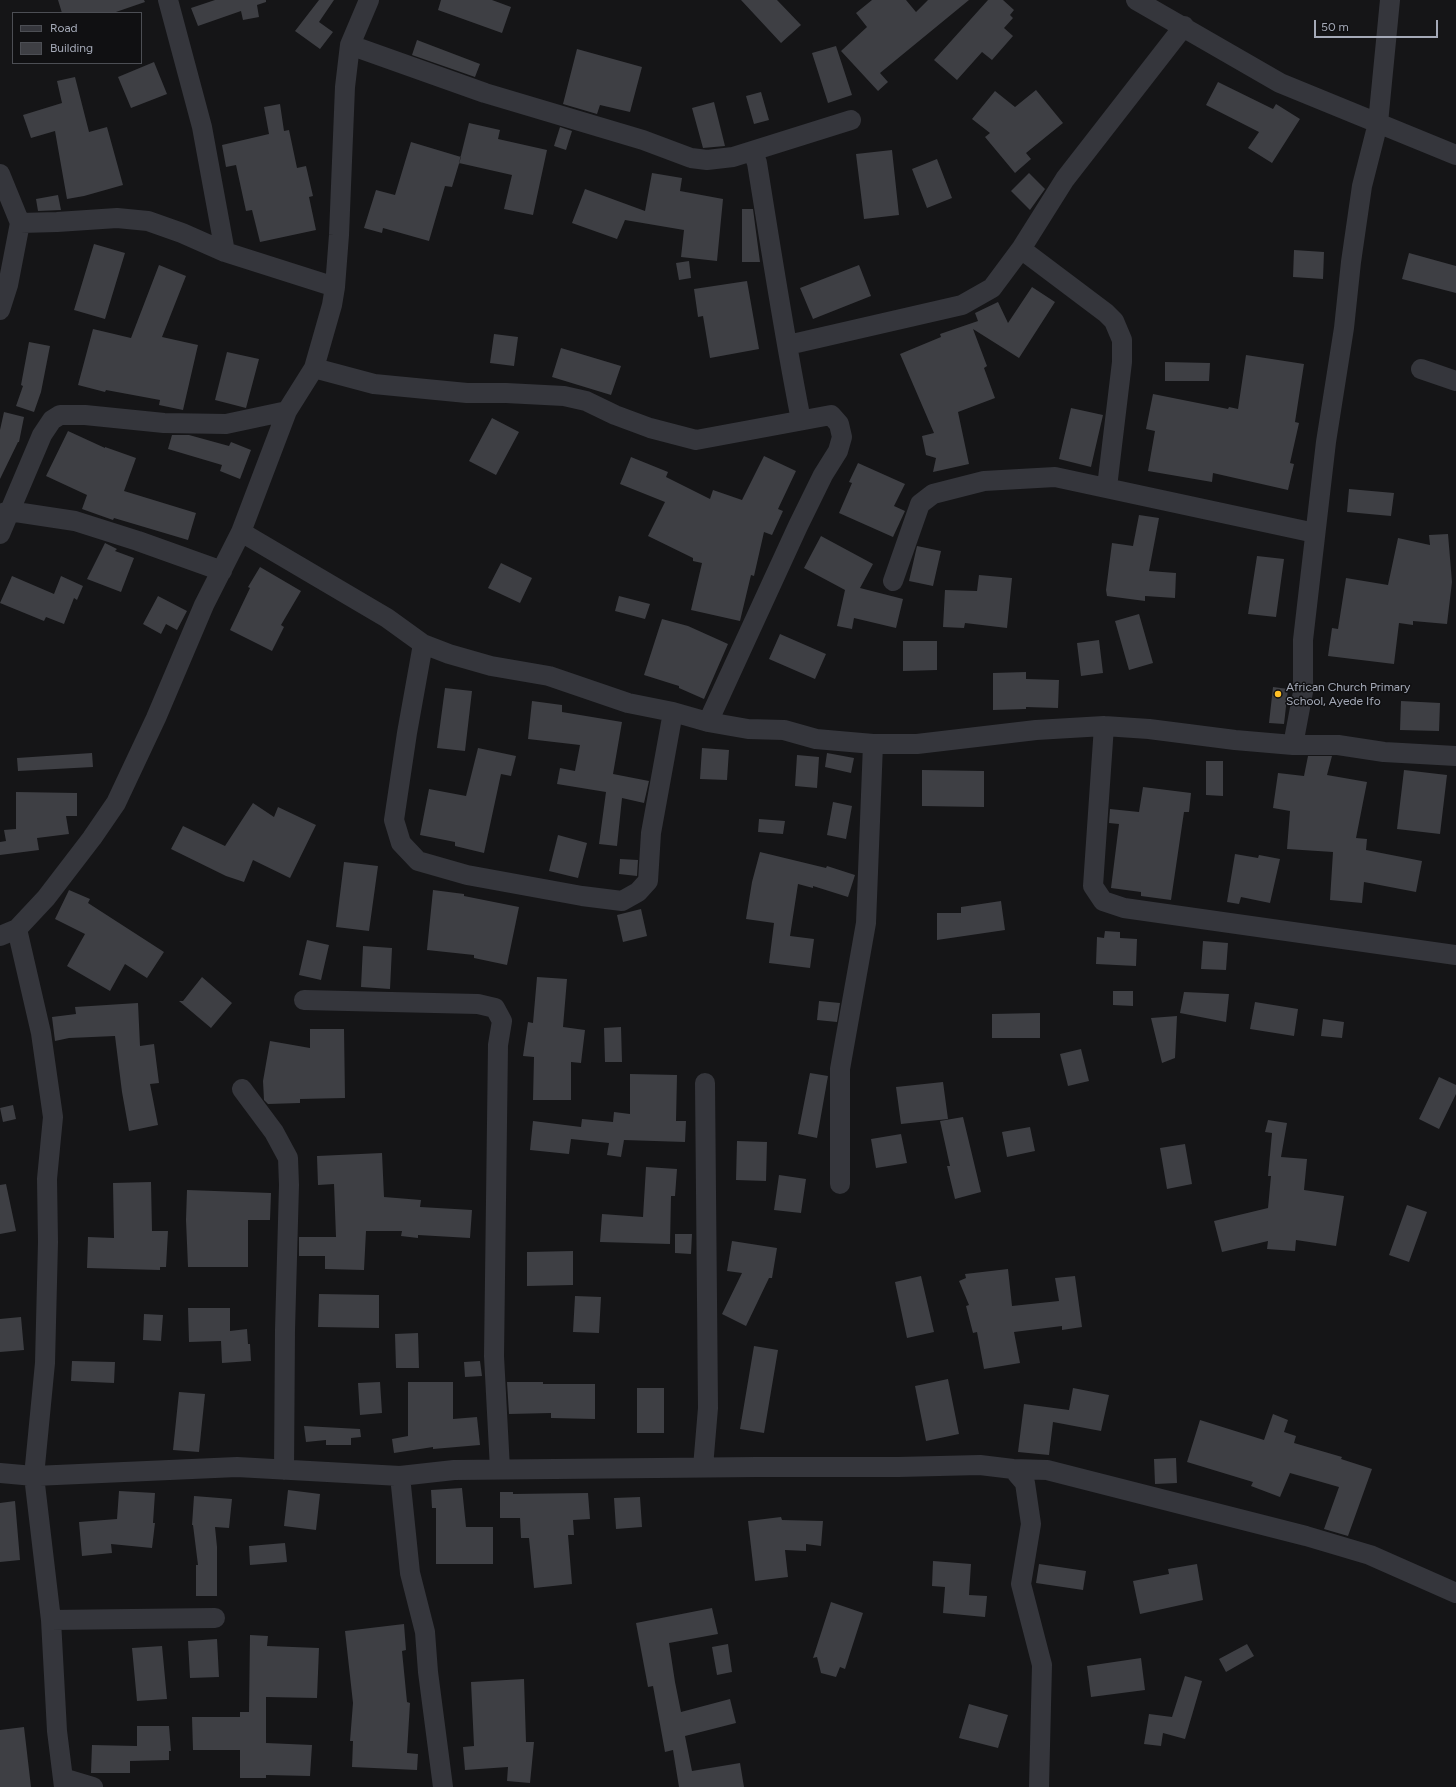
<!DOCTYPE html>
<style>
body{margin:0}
#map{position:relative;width:1456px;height:1787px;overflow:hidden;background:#151517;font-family:Figtree,sans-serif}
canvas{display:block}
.legend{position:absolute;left:12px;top:12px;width:130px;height:52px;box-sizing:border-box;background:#101012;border:1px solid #4c4e54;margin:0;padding:5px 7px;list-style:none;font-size:12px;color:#a5aab8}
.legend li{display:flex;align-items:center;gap:8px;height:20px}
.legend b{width:20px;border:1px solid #4c4e54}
.scale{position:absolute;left:1314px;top:20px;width:124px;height:18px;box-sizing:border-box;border:2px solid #a5aab8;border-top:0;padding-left:5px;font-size:12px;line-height:14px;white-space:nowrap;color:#a5aab8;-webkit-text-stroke:3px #101012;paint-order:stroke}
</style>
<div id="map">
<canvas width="1456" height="1787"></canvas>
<ul class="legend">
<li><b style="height:5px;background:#35363c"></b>Road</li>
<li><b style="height:11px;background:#3e3f44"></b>Building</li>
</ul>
<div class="scale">50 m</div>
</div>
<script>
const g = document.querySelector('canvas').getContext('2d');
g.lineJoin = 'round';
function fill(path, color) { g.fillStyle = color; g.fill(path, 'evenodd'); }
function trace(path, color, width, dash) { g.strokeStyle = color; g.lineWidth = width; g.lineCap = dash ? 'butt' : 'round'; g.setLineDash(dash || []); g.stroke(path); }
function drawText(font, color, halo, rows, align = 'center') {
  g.font = font + ' Figtree,sans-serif'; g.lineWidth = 3; g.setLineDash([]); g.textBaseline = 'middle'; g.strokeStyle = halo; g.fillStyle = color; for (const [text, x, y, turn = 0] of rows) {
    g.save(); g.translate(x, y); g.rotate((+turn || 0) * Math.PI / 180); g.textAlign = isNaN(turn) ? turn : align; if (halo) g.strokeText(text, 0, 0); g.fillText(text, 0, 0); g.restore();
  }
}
const building = new Path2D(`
 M58,0H144L145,2L113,13H62Z
 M215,0H266V2L257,5L259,17L243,20L241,11L198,26L191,8Z
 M319,0H334L319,22L333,32L320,49L295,31Z
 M441,0H492L511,7L502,33L438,10Z
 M741,0H777L801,25L781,43Z
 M872,0H906L916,12L928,0H969L880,73L888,82L878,91L841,51L867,27L856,13Z
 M988,0H1003L1014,10L1010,15L1013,18L1004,28L1013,36L992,60L982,52L957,80L934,60Z
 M417,40L480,64L475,77L412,55Z
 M836,46L852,95L828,103L812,53Z
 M577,49L642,67L630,112L600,105L597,114L563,104Z
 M154,62L167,94L131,108L118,77Z
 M75,77L89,132L107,127L123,185L84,196L67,199L55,131L31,138L23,115L62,103L57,81Z
 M1218,82L1273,109L1276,104L1300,119L1272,163L1248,148L1259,132L1206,105Z
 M1036,90L1063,123L1026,153L1031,159L1015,173L985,137L990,133L972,119L995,91L1015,107Z
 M761,92L769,120L754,124L746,96Z
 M714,102L725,146L703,148L692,108Z
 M280,104L284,131L289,130L297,168L306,166L313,196L309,197L316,230L260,242L252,210L246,211L236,165L226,167L222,145L269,134L264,107Z
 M469,123L500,130L498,139L547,150L533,215L504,209L512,175L459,163Z
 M560,127L572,131L566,150L554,146Z
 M411,142L461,157L452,187L445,186L429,241L383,228L382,233L364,228L376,190L395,195Z
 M892,150L899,215L864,219L856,154Z
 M937,159L952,198L927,208L912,169Z
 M652,173L682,178L680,191L723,199L717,261L681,257L684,230L625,220L617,239L572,223L585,189L645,211Z
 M1029,173L1045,189L1030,210L1011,191Z
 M58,195L61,210L38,211L36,199Z
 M742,209H753L760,262H742Z
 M94,244L125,253L105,319L74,310Z
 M1294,250L1324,252L1323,279L1293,277Z
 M1409,253L1456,266V293L1402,279Z
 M689,261L691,278L679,280L676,263Z
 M159,265L186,276L162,337L198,345L183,410L159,405L160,400L106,390L105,392L78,385L93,329L131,338Z
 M859,265L871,296L813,319L800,288Z
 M747,281L759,349L710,358L703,316L698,317L694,289Z
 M1032,287L1055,302L1019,358L973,329L987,366L984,368L995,398L958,412L969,464L933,472L936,458L926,455L922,436L934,433L900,354L941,337L940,334L978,321L975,313L998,302L1008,323Z
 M494,334L518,337L514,366L490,363Z
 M29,342L50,346L41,392L34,412L16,406L23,386L21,385Z
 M561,348L621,366L611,395L552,377Z
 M227,352L259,359L246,408L215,400Z
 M1246,355L1304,364L1295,422L1299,423L1290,463L1294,464L1288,490L1213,473L1212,482L1148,471L1155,431L1146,429L1153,394L1228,409L1229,407L1238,409Z
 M1165,362L1210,363L1209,381H1165Z
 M1071,408L1103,415L1091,467L1059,459Z
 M4,412L24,417L19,442H18L0,479V430Z
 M492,418L519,432L496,475L469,461Z
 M68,431L105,448V447L136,458L124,491L196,513L188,540L114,518L113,520L82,509L87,495L46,476Z
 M172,435H189L229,446L231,442L251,450L240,479L220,471L222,465L168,449Z
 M764,456L796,471L778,509L783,511L772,535L764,532L754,576L751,575L740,621L691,610L702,563L693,561V558L648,536L665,502L620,484L631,457L668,472L666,477L710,499L713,490L742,500Z
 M858,463L905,484L894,506L905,511L893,537L839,513L852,483L849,482Z
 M1349,489L1394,493L1391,516L1347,512Z
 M1139,515L1159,518L1149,571L1176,573L1175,598L1145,596V601L1107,596L1106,590L1112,543L1133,546Z
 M1448,534L1452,582L1447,624L1413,621V625L1399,623L1394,664L1328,656L1332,628L1338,629L1346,578L1388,585L1398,538L1430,545L1429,535Z
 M821,536L873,564L860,588L903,599L896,628L854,618L852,629L837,626L845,590L804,568Z
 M105,543L117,549L115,551L134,558L121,592L87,579Z
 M917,546L941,551L933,586L909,581Z
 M1257,556L1284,559L1276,617L1248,614Z
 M501,563L532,578L520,603L488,588Z
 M260,567L301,591L281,625L284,627L272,651L230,630L250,588L248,587Z
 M979,575L1012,578L1007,628L965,623L964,628L943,627L945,590L977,591Z
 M12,576L54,594L61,576L83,586L77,600L74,598L64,624L46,617L44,621L0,603Z
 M158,596L187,611L177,630L166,624L161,634L143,624Z
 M619,596L650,604L645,619L615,611Z
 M1139,614L1153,663L1129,670L1115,621Z
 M662,619L688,626L728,644L704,699L679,688V686L644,675Z
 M780,634L826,654L815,679L769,659Z
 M1099,640L1103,673L1081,676L1077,643Z
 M903,641H937V670L903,671Z
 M1026,672V679L1059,680L1058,708L1026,707V709L993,710V673Z
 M1273,687L1288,689L1284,724L1269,723Z
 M445,688L472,691L465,751L437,748Z
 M532,701L562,705V712L622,722L613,774L649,781L644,803L622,798L617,846L599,844L606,792L557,784L560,768L575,771L580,745L528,739Z
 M1401,701L1440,703L1439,731L1400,730Z
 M478,748L516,756L511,776L501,774L484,853L455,846V842L420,835L429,789L466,796Z
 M702,748L729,750L727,780L700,779Z
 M92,753L93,767L18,771L17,758Z
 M827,753L854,758L851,773L825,767Z
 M797,755L819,757L817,788L795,786Z
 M1308,756H1332L1327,775L1367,782L1356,838L1367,839L1366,850L1422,861L1416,892L1364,882L1362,903L1330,900L1333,852L1287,849L1290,811L1273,808L1278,773L1304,776Z
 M1206,761H1223V796L1206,795Z
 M922,770L984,771V807L922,806Z
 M1404,770L1447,775L1440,834L1397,829Z
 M1143,787L1191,793L1189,812H1184L1171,900L1141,896V892L1111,888L1119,824L1109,823L1110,809L1139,812Z
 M16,792L77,793V816H66L69,834L37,838L39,850L0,855V842L6,841L4,830L16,829Z
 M833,802L852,806L846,839L827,835Z
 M253,803L274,817L278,807L316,825L290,878L253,860L244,882L226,876L171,849L183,826L225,846Z
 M759,819L785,821L783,834L758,832Z
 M558,835L587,843L578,878L549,871Z
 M760,852L826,868L827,866L855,875L848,897L813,886V888L798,884L790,936L814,939L810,968L769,963L774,923L746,919L752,882Z
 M1235,854L1258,858L1259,855L1280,859L1270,903L1241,897L1239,904L1227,902Z
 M620,859L638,860L637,876L619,874Z
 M344,862L378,866L369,931L336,927Z
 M69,890L90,899L88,903L164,952L147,978L125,964L110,991L67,966L85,934L55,919Z
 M433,890L464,894V896L519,907L507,965L474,958V955L427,950Z
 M1001,901L1005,930L937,940V913H961V907Z
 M641,909L647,936L623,942L617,915Z
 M1105,931L1120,932V938L1137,939L1136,966L1096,964L1097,937L1104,938Z
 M307,940L329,945L321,980L299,975Z
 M1203,941L1228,943L1226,970L1201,969Z
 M363,946L392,948L390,989L361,987Z
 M202,977L232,1003L211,1028L179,1001H183Z
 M537,977L567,979L563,1027L585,1030L581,1063L571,1062V1100H533L534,1057L523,1056L528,1022L533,1023Z
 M1113,991H1133V1006L1113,1005Z
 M1184,992L1229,994L1226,1022L1180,1013Z
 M819,1001L840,1003L837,1022L817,1020Z
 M1255,1002L1298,1009L1294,1036L1250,1029Z
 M138,1003L140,1046L154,1044L159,1083L150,1084L158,1125L129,1131L122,1092L115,1036L69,1038L55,1041L52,1017L76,1014L75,1007Z
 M1040,1013V1038H992V1014Z
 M1177,1016L1175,1058L1162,1063L1151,1018Z
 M1323,1019L1344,1022L1342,1038L1321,1036Z
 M621,1027L622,1062H605L604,1028Z
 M310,1029H344L345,1098L300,1099V1103L268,1104L264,1100L263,1081L270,1041L310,1048Z
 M1081,1049L1089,1081L1068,1086L1060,1054Z
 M810,1073L828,1076L817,1138L798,1134Z
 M630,1074L677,1075L676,1121H686L685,1142L624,1140L621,1157L607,1155L609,1143L571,1139L569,1154L530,1150L533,1121L581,1127L582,1119L613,1122L614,1112L630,1114Z
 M1439,1077L1456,1085V1094L1439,1129L1419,1119Z
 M943,1082L948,1119L901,1124L896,1087Z
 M13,1105L16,1119L3,1122L0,1108Z
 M963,1117L981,1192L955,1199L947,1166H950L940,1121Z
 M1268,1120L1287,1123L1281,1157L1307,1159L1304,1190L1344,1196L1336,1246L1296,1240L1295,1251L1267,1249L1268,1241L1222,1252L1214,1221L1268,1208L1271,1176H1268L1272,1133L1265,1132Z
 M1030,1127L1035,1151L1007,1157L1002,1132Z
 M901,1134L907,1163L876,1168L871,1139Z
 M737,1141L767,1142L766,1181L736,1180Z
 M1185,1144L1192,1184L1167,1189L1160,1148Z
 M382,1153L384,1197L421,1200L420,1207L472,1210L470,1238L418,1235V1238L401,1236L402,1231H366L364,1270L325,1269V1256H299V1237H336L334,1184L318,1185L317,1156Z
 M646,1167L677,1169L675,1196H671L670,1244L600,1242L602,1214L643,1217Z
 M779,1175L806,1179L801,1213L774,1210Z
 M151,1182L152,1231H168L166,1267H160V1270L87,1268L88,1237L114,1238L113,1183Z
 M6,1184L16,1231L0,1234V1185Z
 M187,1190L271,1193L270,1220H248V1267H188L186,1220Z
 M1407,1205L1427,1212L1409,1262L1389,1255Z
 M675,1234H692L691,1254L675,1253Z
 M732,1241L777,1248L772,1278H769L746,1326L722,1314L742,1273L727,1271Z
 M573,1251V1285L527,1286V1252Z
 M1008,1269L1012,1306L1059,1301L1055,1278L1075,1276L1082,1327L1062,1330V1326L1014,1332L1020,1363L984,1369L977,1332L973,1333L966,1306L969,1305L959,1281L966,1278L965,1274Z
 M921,1276L934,1332L907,1338L895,1282Z
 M319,1294L379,1295V1328L318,1327Z
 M575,1296L601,1297L599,1333L573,1332Z
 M188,1308H230V1331L247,1329L248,1344H250L251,1361L222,1363L221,1341L189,1342Z
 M144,1314L163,1315L161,1341L143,1340Z
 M21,1317L24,1350L0,1352V1319Z
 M418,1333L419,1368H396L395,1334Z
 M754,1346L778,1350L764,1433L740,1429Z
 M72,1361L115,1362L114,1383L71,1381Z
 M480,1361L482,1376L465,1377L464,1362Z
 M948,1379L959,1434L926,1441L915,1386Z
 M380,1382L382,1413L360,1415L358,1383Z
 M408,1382H453V1419L477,1417L480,1445L433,1449V1447L394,1453L392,1439L408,1436Z
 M507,1382H543V1384H595V1419L551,1418V1413L509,1414Z
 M637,1388H664V1433H637Z
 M1073,1388L1109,1395L1101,1431L1053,1422L1049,1455L1018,1452L1024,1404L1069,1410Z
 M179,1392L205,1394L199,1452L173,1450Z
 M1273,1414L1288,1420L1284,1432L1296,1436L1294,1443L1342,1457L1341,1459L1372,1469L1348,1536L1324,1529L1339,1487L1290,1473L1280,1497L1251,1486L1253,1482L1187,1462L1200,1420L1264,1440Z
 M304,1426L360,1429L361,1437L351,1438V1445H326V1440L306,1442Z
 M1176,1458L1177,1483L1155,1484L1154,1459Z
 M462,1488L466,1527H493V1564H436V1508H432L431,1490Z
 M288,1490L320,1494L316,1530L284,1526Z
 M119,1491L155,1493L153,1523H155L152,1548L111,1544L112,1553L82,1556L79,1522L117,1519Z
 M500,1492H513V1494L588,1493L590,1519L573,1520L574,1535H568L572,1584L534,1588L529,1538H521L520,1518H500Z
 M194,1496L232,1499L229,1528L215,1527L217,1547V1596H196V1565H198L193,1525H192Z
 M640,1497L642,1527L616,1529L614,1498Z
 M15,1501L20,1560L0,1562V1503Z
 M781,1517L782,1520L823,1521L821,1546L806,1544V1551L785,1550L788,1577L755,1581L748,1521Z
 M285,1543L287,1562L250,1565L249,1546Z
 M933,1561L971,1564L969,1595L987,1596L985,1617L943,1613L945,1587L932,1586Z
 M1039,1564L1086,1571L1083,1590L1036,1583Z
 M1197,1564L1203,1600L1140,1614L1133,1581L1169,1574L1168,1569Z
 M831,1602L863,1613L845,1669L840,1667L836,1677L821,1673L817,1657L813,1658Z
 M712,1608L718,1634L669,1643L675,1682L681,1712L730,1699L736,1723L685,1736L692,1771L740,1763L744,1787H679L673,1750L665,1752L653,1686L648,1687L636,1623Z
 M404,1624L406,1650L402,1651L407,1702L410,1703L407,1753L418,1754L417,1770L352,1767L353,1741H350L353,1703L345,1631Z
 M250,1635L268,1636L267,1646L319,1648L317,1698L266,1697V1743L312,1745L310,1776L266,1775V1778H240V1750H193L192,1717H240V1712H249Z
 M217,1639L219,1677L190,1678L188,1641Z
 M728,1644L732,1672L717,1675L712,1647Z
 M1247,1644L1254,1656L1226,1672L1219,1659Z
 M162,1646L167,1699L137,1701L132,1648Z
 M1141,1658L1145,1690L1091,1697L1087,1666Z
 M1185,1676L1202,1681L1185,1739L1163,1733L1161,1746L1144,1744L1149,1714L1172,1717Z
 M524,1679L526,1742H534L530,1783L507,1781L508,1767L465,1770L463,1747L474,1746L471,1682Z
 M969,1704L1008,1715L998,1748L959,1738Z
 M137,1726H169L171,1751H169V1760L130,1761V1773H91L92,1745L137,1746Z
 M24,1727L31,1787H0V1730Z`);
const street = new Path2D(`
 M168,0L202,127L225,252
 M1136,0L1280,83L1456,155
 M350,45L485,93L643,140L691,158L707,160L733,157L851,120
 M753,152L757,163C771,249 784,335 801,420
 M0,174L20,223L57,222L117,218L148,221L182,233L225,252L335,287
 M1021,249L1106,313L1114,321L1122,340V362L1107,487
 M0,310L8,285L20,223
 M788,345L962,305L992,288L1021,249L1065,179L1184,26
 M314,368L374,384L467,393H506L564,396L586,401L615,415L650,428L696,440L831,415L839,424L842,437L838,451L823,475L798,526L708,722
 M1421,369L1456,381
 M0,514L9,511L75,521L138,541L222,571
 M241,532L387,618L423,644L449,654L491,666L549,676L628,703L673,712L708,722L748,729L784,730L816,739L873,744H917L1036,730L1104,726L1149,729L1235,740L1293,745H1338L1384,752L1456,756
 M0,534L42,435L52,420L60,415H85L164,423L226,424L287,411
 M893,581L920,504L933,494L984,481L1055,477L1315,533
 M423,644L407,733L394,820L401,843L418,861L467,875L582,896L622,901L638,892L648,881L651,833L673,712
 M1104,726L1093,886L1103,901L1124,908L1456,955
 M1293,745L1303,692V640L1326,442L1344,328L1351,262L1362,186L1378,123L1390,0
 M17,929L41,1033L53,1117L47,1179L48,1242L45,1363L34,1476L51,1620L57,1731L64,1787
 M0,936L17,929L46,898L92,838L116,803L156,718L204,605L241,532L287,411L314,368L332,305L335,287L339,235L345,87L350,45L369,0
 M304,1000L478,1004L495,1008L502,1021L498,1045L494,1356L500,1469
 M242,1089L274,1132L288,1158L289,1185L285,1330L284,1470
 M840,1184V1069L866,923L873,744
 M703,1467L708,1408L705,1083
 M1013,1469L1025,1483L1031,1524L1021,1584L1042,1665L1039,1787
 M0,1473L34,1476L237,1467L400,1476L454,1470L757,1467H898L980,1465L1013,1469L1047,1470L1306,1536L1370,1555L1456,1593
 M400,1476L410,1573L425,1632L428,1672L443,1787
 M51,1620L215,1618
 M63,1778L93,1787`);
const markers = [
 [1278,694,4,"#ffbf25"]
];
const poiNames = [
 ["African Church Primary",1286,687],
 ["School, Ayede Ifo",1286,701]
];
fill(building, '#3e3f44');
trace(street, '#35363c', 20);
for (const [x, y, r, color] of markers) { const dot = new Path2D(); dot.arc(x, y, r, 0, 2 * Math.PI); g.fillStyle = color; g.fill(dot); trace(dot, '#101012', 1.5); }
drawText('12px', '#a5aab8', '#101012', poiNames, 'left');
</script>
